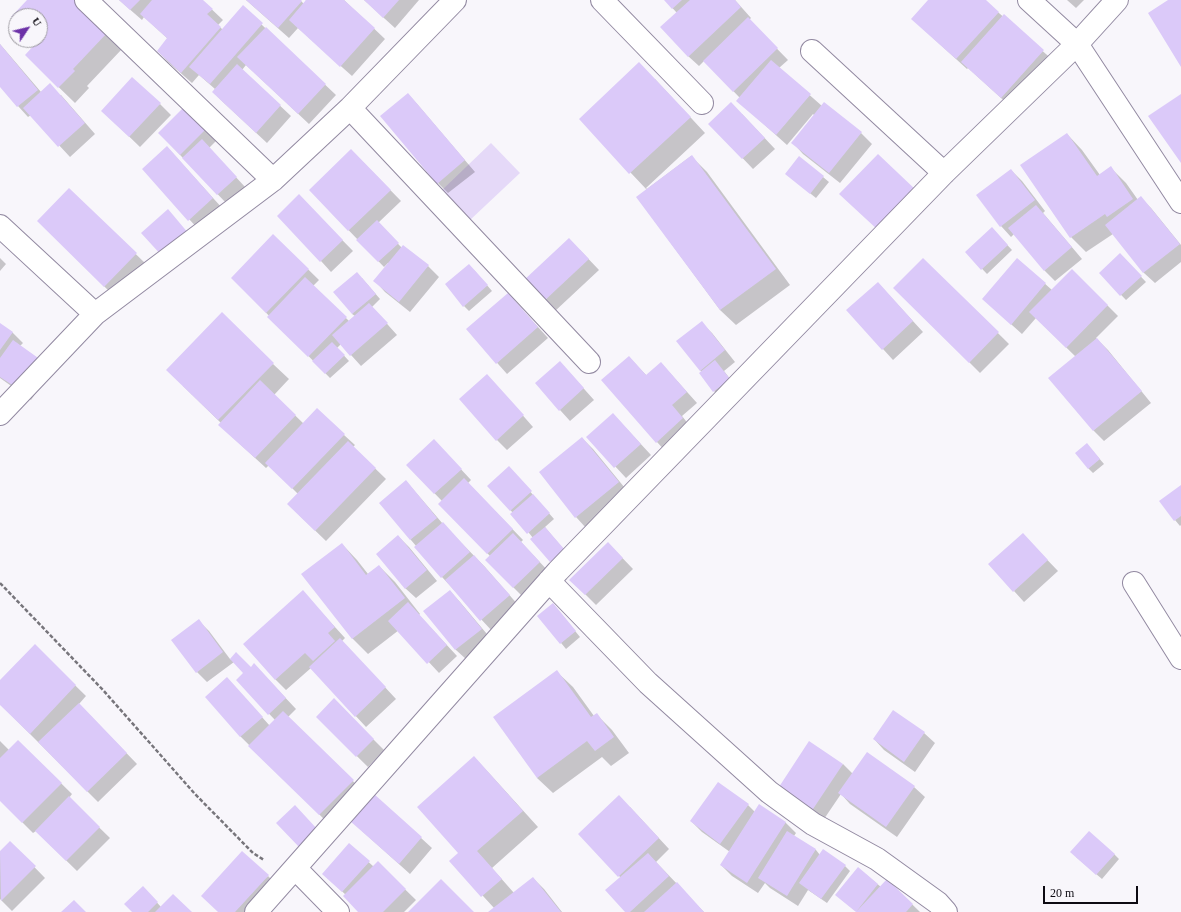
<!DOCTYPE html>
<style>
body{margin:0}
#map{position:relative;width:1181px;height:912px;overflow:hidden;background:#f8f6fb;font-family:Georgia,serif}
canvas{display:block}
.north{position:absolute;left:8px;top:8px;width:40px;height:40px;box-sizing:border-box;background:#f8f6fb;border:1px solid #9a989e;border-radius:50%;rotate:55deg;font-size:11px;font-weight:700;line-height:16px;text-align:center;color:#0d0a12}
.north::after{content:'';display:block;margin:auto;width:14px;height:18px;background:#6c31a7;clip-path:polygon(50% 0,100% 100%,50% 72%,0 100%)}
.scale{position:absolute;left:1043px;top:886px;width:95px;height:18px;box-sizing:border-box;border:2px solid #0d0a12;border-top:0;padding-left:5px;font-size:12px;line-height:14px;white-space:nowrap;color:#0d0a12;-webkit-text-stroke:3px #f8f6fb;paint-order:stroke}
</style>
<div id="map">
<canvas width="1181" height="912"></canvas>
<div class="north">U</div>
<div class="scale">20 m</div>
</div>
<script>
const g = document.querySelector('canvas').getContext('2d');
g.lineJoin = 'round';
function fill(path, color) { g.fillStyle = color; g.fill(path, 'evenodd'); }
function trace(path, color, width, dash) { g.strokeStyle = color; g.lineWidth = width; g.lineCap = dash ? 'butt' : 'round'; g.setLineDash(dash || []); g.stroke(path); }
const green = new Path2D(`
 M491,143L520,173L469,221L441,191Z`);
const shadow = new Path2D(`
 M29,0H72L122,49L87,86L89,88L75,103L42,71L38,42L35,40H40V16H16V21L12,17Z
 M119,0H202L223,20L218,25L223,30L243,7L336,95L309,124L246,65L242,70L291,116L267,143L224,103L213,92L215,89L199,75L192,83L168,62L158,51L168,39L144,17L142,20Z
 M246,0H300L304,4L307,1L305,0H344L385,39L352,76L298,28L289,38Z
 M364,0H419L395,28Z
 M665,0H735L751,18L749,20L788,60L779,68L822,106L861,133L872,144L840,183L803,154L793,143L815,116L813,114L787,145L738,101L740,98L704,61L699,66L688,56L677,13Z
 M929,0H984L1054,61L1012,108L968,68L967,69L923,29Z
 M1067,0H1084L1076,8Z
 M0,44L41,92L61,95L95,134L70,157L31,115L28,117L18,106L0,85Z
 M655,79L705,133L646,188L647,189L691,156L707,172L790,285L736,325L720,310L637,197L647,190L580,119Z
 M408,94L418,105L475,172L448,193L438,183Z
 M160,104L171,115L140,147L113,121Z
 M185,107L217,140L209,148L246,188L228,205L159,133Z
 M742,114L775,149L753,169L710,124Z
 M1067,134L1082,150L1100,175L1111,168L1126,183L1138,200L1141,198L1151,208L1181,245V262L1155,283L1144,273L1113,234L1086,252L1071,237Z
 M167,147L223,209L200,231L143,169Z
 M799,157L829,182L816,198L786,174Z
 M362,161L401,201L378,223L402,248L403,246L428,266L439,277L410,312L385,292L375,281L389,264L388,263L384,267L310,190Z
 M1011,170L1022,181L1045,211L1043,213L1082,259L1055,281L1045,271L1014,234L1011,237L1001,226Z
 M69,189L147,265L115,297L38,221Z
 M299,196L353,251L331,272L321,261Z
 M997,234L1012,250L987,274L966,252Z
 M273,235L319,280L313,286L349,321L355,316L352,314L362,278L380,299L372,307L397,335L361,366L341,344L337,348L349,361L330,378L232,278Z
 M580,250L599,270L554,312L544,302Z
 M0,258L6,264L0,271Z
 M923,259L1009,344L980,373L895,288Z
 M1017,259L1052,290L1072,270L1118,316L1096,338L1108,350L1151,403L1104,441L1094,431L1050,378L1076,357L1036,318L1022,334L983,299Z
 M1125,260L1146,282L1126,300L1100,273Z
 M474,270L492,291L469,311L464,306Z
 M878,283L923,332L893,360L883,349Z
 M518,305L548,338L507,374L467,329Z
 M701,322L712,333L735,362L724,371L734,384L719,396L714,391L700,370Z
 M0,324L12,332L23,343L20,346L51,371L31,400L0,378Z
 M629,357L647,376L661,363L697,403L682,416L693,430L667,453L657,442Z
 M560,362L594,400L570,421L560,410Z
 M273,364L289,379L274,395L304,424L344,435L355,445L353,447L386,479L326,541L299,515L298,494L269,465L266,468L230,435L221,423L183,386Z
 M497,386L533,427L507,450L497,440Z
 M613,414L651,455L626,478L588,437Z
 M582,438L593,449L629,493L586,528L576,517Z
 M1092,450L1104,464L1093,473L1088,468Z
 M444,451L471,480L468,483L523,540L521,542L550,573L524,598L486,560L490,556L439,504L442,501L407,465Z
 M514,473L554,519L545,527L569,556L556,567L532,539L533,538L513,513L489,486Z
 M406,481L443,524L485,567L519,606L492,631L442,577L380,503Z
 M1181,486V525L1180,526L1175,520Z
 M398,536L409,547L437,581L416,598L405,588Z
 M608,543L633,569L596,605L571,580Z
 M342,544L357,560L368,574L379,566L395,582L420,614L419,615L457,656L439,673L399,630L368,654L352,638Z
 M1033,545L1058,571L1024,602L1014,591Z
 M450,591L460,602L492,640L467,660L456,650L425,611Z
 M303,592L345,638L342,641L396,699L366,727L311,668L286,690L275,679Z
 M558,610L580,637L566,649L539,616Z
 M198,620L209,631L230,659L264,675L296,709L288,717L368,796L335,830L240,736L227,678L270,726L275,720L237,680L245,673L234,662L207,682L197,672Z
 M35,646L86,696L79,704L137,764L98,802L0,704V681Z
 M557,672L573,687L594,716L596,714L612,730L629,753L611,766L602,757L553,793L537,778Z
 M334,700L384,750L368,767L317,717Z
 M924,733L935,743L915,772L884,750L874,739Z
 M0,741L9,750L18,741L72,794L69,798L110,838L77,871L36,831L33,833L0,800Z
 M474,757L489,773L538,827L492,868L514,893L533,878L544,889L562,912H490L494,908L451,861L459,853Z
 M843,764L853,774L914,787L925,797L897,837L850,804L841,794L822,822L789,800Z
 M718,784L748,805L755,812L785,822L796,833L794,836L816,850L820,855L845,866L850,871L827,903L808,890L798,906L770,888L765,883L758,893L732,876L721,865L730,852L702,832L691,821Z
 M374,795L432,848L410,874L362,831Z
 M630,807L669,849L656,862L704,912H626L621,878L579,834Z
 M10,842L45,878L12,911L0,899V852Z
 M349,844L374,867L378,863L416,900L404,912H360L346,895L323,874Z
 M1114,854L1119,859L1102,879L1076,857Z
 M858,868L881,887L887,880L920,912H857L842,900Z
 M268,876L279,887L255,912H219Z
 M143,887L161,907L190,912H134Z`);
const building = new Path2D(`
 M27,0H74L107,33L73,69L75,71L58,88L25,55L37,42L34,40H40V16H16V22L11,17Z
 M119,0H140L130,10Z
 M152,0H203L213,9L207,14L221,27L181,73L157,51L167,38L140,14Z
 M246,0H301L302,1L278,28Z
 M306,0H344L375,28L340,67L289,20Z
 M364,0H399L383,18Z
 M664,0H682L672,9Z
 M690,0H735L741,7L688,57L660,27Z
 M928,0H986L999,12L956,59L911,19Z
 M1168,0H1181V67L1148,13Z
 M243,5L263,23L210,84L189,67Z
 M1004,14L1044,50L1001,98L961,62Z
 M748,17L778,48L733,92L703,61Z
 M266,27L326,84L298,114L237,57Z
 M0,44L38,90L17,107L0,87Z
 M771,60L811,94L776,135L736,101Z
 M639,62L691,117L629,174L579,119Z
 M237,64L281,105L256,133L212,92Z
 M132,77L161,103L129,137L101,111Z
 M50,83L85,123L58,147L23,108Z
 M408,93L465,160L437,184L380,116Z
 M1181,94V163L1148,116Z
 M731,102L765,138L742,159L708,124Z
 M824,102L862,132L829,173L791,143Z
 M185,106L207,128L180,155L158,133Z
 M1067,133L1097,176L1111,166L1133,199L1107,217L1105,214L1070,238L1020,165Z
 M202,139L237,177L217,195L182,158Z
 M167,146L213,198L188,221L142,169Z
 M351,149L391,190L348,231L309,190Z
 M878,154L917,191L879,231L839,194Z
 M692,155L776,269L720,310L636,197Z
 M799,156L824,176L810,194L785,174Z
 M1011,169L1035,200L1000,227L976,195Z
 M69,188L137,253L104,287L37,221Z
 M299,194L343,240L320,262L277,216Z
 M1141,196L1180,244L1143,273L1105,225Z
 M1036,205L1072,247L1044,271L1008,228Z
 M168,209L189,234L163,257L141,233Z
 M377,220L399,243L378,262L356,240Z
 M992,227L1008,245L981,270L965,252Z
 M273,234L309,269L266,313L231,278Z
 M569,238L589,259L543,302L523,281Z
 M403,245L429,265L399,302L373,281Z
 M1120,253L1142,276L1120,296L1099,273Z
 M923,258L999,332L969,363L893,288Z
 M1017,258L1046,283L1011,325L982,299Z
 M469,264L488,285L463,307L445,284Z
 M1072,269L1108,305L1066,348L1029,312Z
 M357,272L376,294L352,314L333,292Z
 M305,277L347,317L308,357L267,317Z
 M878,282L913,321L882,350L846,310Z
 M508,293L538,327L496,364L466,329Z
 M369,303L388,323L350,356L332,335Z
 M222,312L274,363L218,420L166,370Z
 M702,321L725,350L700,371L676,341Z
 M0,323L13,332L0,350Z
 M1097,338L1142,391L1093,431L1048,378Z
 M13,340L41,360L20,390L0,377V358Z
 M332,342L345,355L325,374L312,361Z
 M629,356L646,375L661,362L687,392L672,405L683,418L656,443L601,380Z
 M715,360L730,379L713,392L699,373Z
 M560,361L584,388L559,411L535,383Z
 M487,374L524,415L496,441L459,399Z
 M260,380L296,415L255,458L218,425Z
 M317,408L345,434L292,489L265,463Z
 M613,413L641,444L614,468L586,437Z
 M582,437L619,482L575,518L539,472Z
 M434,439L462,469L434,494L406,465Z
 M348,441L376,468L315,531L287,504Z
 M1087,443L1100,459L1088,469L1075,453Z
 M509,466L532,491L510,511L487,486Z
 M464,478L513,529L487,554L438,504Z
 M406,480L437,518L410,540L379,503Z
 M1181,485V516L1174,521L1159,501Z
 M533,494L550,513L527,534L510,514Z
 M443,522L470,552L441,578L414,547Z
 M545,527L565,550L550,562L530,539Z
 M513,533L540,562L513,588L485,560Z
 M1023,533L1048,560L1013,592L988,564Z
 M398,535L427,570L405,589L376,554Z
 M608,542L623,558L585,595L569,580Z
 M342,543L366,575L379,565L405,598L352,639L301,574Z
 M474,555L510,595L480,621L445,580Z
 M303,590L335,627L328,633L335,641L313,661L305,653L275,680L243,644Z
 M450,590L482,629L455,650L423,611Z
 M408,602L447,645L427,664L388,621Z
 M553,603L576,631L560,644L537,616Z
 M199,619L223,652L196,673L171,640Z
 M340,638L386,687L355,717L309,667Z
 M35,644L76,685L30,734L0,705V680Z
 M236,652L251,667L254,663L286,698L268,715L236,680L243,673L230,659Z
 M557,670L591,717L597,713L614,737L595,751L587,741L537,778L493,717Z
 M227,677L263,717L240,737L205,697Z
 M334,698L374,739L356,757L316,717Z
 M79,703L127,753L87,792L38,742Z
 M893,710L925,732L904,762L873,739Z
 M283,711L354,780L319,815L248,746Z
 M18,740L62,783L22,823L0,801V758Z
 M809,741L843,764L811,812L777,790Z
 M867,752L915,786L886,827L838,793Z
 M474,756L523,811L477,851L502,879L481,897L449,861L458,853L417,807Z
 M718,782L749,804L720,844L690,821Z
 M374,794L422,837L399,864L350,821Z
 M619,795L659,838L618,877L578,834Z
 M69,796L100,827L66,861L35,831Z
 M759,804L786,822L747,883L720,865Z
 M295,805L318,830L300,848L276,823Z
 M787,831L816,849L787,896L758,878Z
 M1089,831L1115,854L1096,875L1070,852Z
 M10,841L36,866L1,901L0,851Z
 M349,843L370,861L342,892L322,874Z
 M823,849L846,865L821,899L799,883Z
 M242,851L269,875L235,912H218L201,896Z
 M648,853L669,876L630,912H625L605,890Z
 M378,861L406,889L383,912H358L343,896Z
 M858,867L878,884L856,912L835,895Z
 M533,877L561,912H488Z
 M441,879L474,912H408Z
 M887,879L913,904L906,912H856Z
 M677,882L704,912H644Z
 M143,886L158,902L148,912H132L124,904Z
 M173,894L192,912H155Z
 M74,900L86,912H61Z`);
const path = new Path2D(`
 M0,583L103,690L195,794L253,853L264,860`);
const minor = new Path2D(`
 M86,0L273,180
 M602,0L702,103
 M1029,0L1077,44L1181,202
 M812,51L944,173
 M350,108L589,362
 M0,226L95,314
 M0,414L95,314L273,180L350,108L455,0
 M549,581L648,683L769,792L813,824L877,859L938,903L946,912
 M1134,583L1181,658
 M295,868L338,912
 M256,912L558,571L944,173L1077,44L1117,0`);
fill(green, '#e5d9f8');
fill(shadow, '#0003');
fill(building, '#dbc9f9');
trace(minor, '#9289a1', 24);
trace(path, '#77757b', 2.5, [4, 2]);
trace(minor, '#fff', 22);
</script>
